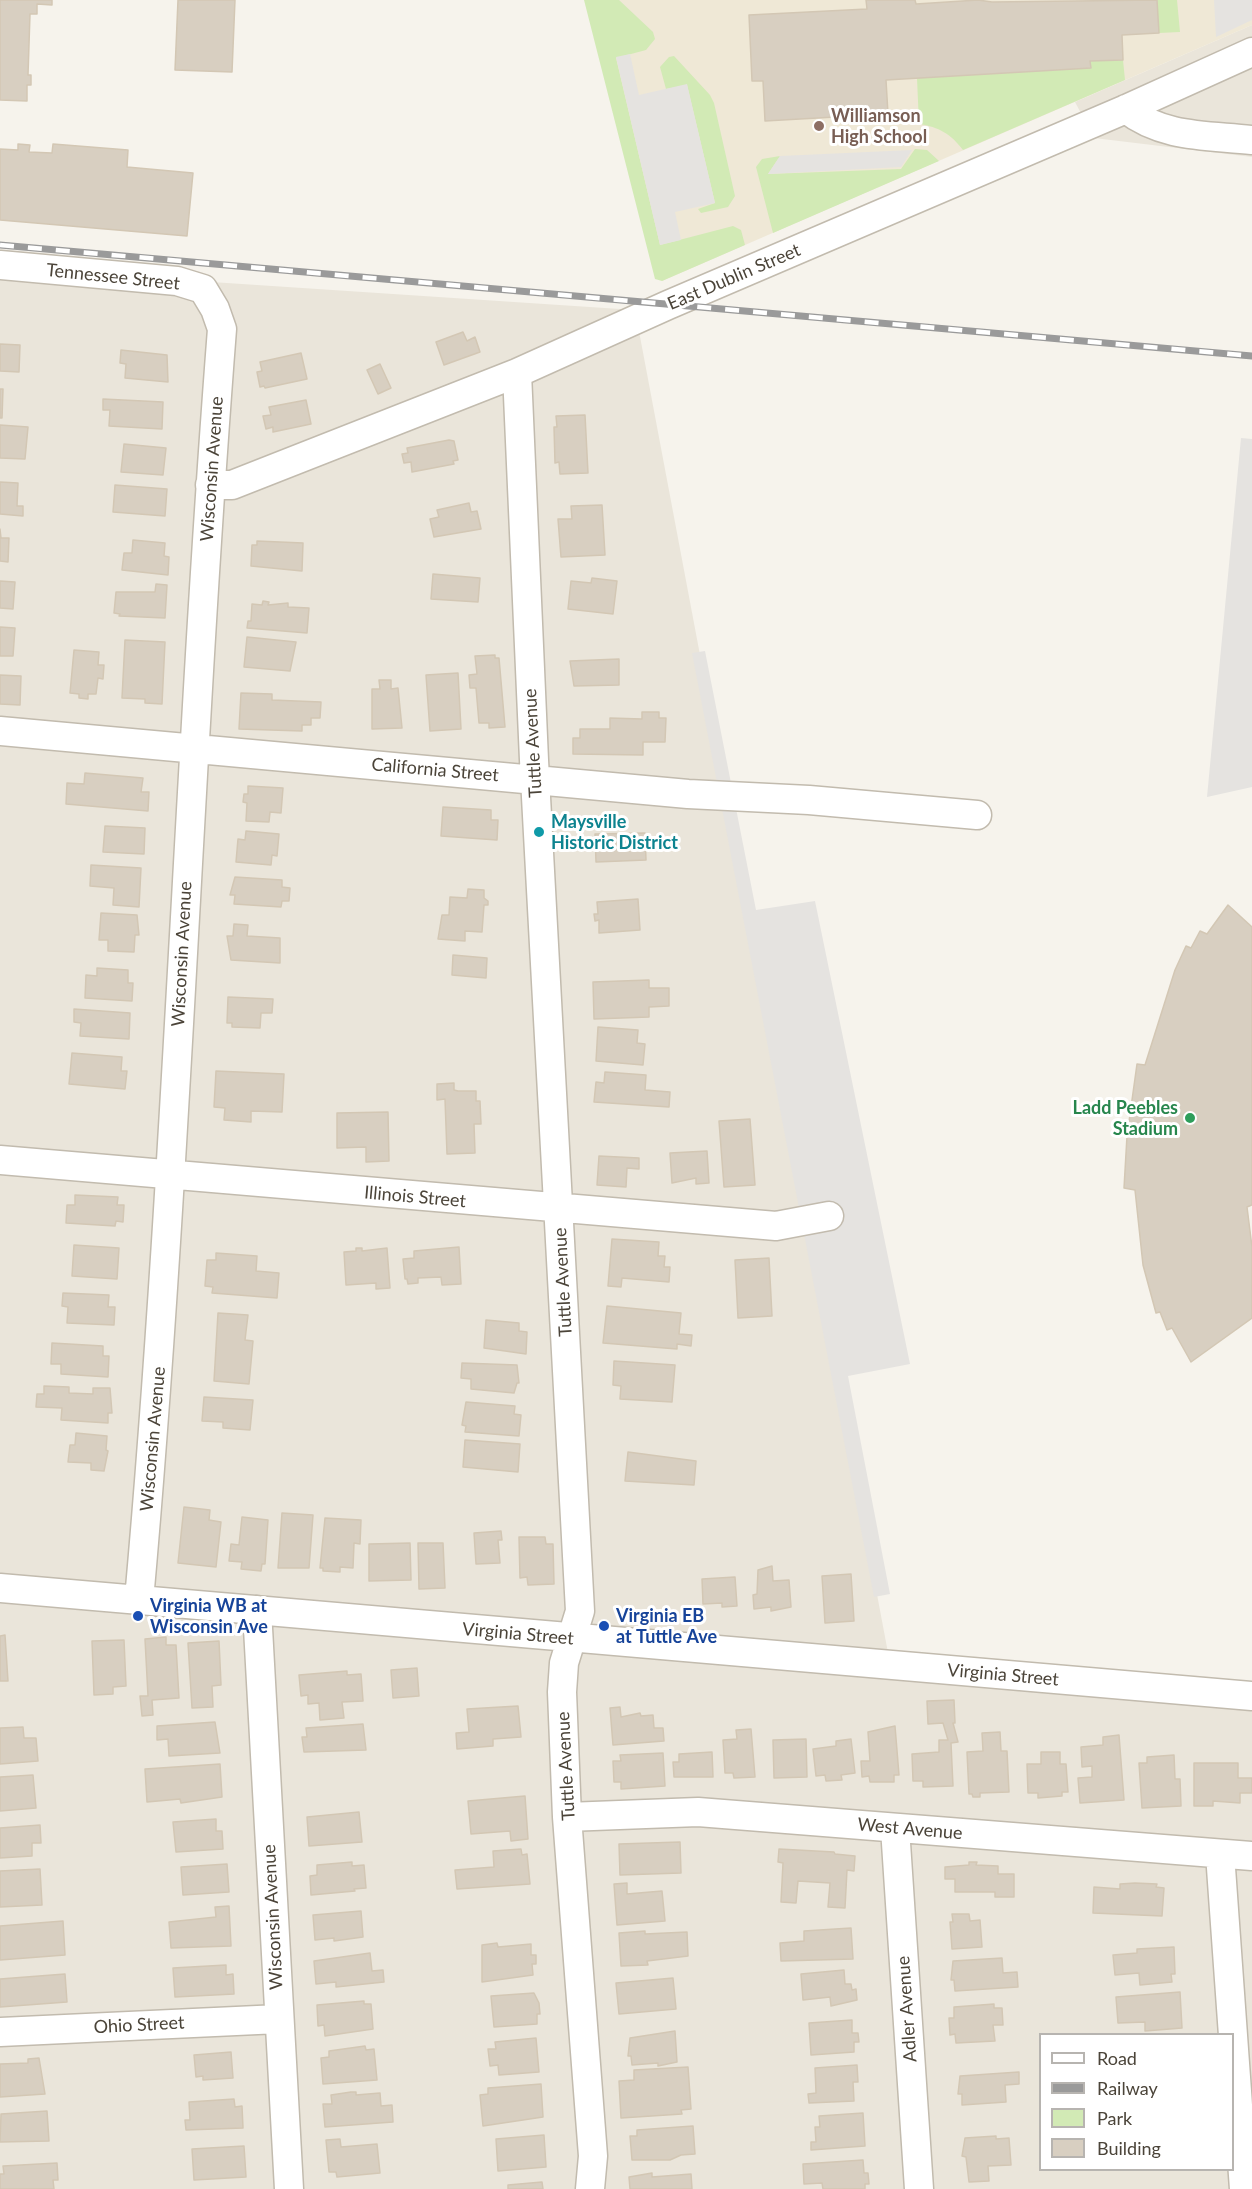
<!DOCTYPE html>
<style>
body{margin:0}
#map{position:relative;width:1252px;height:2189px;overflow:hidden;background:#f6f3ec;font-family:Lato,sans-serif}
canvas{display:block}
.legend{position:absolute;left:1039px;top:2033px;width:195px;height:138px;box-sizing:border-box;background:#fff;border:2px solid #b7b4b0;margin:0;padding:8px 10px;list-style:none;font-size:18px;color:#4b4439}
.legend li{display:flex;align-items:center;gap:12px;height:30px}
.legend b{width:30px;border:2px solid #b7b4b0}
</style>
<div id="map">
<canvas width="1252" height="2189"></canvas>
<ul class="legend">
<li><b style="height:8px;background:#fff"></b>Road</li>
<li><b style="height:8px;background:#9a9a9a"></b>Railway</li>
<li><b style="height:16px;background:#d2eab5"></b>Park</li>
<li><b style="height:16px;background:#d8cfc1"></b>Building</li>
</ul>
</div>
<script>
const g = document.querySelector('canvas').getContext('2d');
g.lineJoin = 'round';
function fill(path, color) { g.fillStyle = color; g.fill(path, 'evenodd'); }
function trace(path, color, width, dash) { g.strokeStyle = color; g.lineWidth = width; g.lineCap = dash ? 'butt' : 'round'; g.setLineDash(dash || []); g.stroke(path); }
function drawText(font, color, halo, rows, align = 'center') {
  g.font = font + ' Lato,sans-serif'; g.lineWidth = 6; g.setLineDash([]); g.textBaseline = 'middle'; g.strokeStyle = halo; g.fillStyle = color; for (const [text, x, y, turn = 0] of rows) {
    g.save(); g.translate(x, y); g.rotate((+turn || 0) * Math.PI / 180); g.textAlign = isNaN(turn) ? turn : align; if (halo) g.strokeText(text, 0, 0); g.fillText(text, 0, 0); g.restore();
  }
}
const residential = new Path2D(`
 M1252,25V157L1094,138L1075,102Z
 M0,268L635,310L892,1674L1252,1706V2189H0ZM1040,2034H1232V2170H1040Z`);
const education = new Path2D(`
 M586,0H1252V25L662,281Z`);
const green = new Path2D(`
 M584,0H619L653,32L655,39L646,50L616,58L660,245L733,226L741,230L745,245L662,281L655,279Z
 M1157,0H1177L1180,32L1159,33Z
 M674,56L710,95L714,103L735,196L728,207L701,213L698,209L715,203L687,85L666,89L660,67L669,57Z
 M1123,60L1125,80L963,150C951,134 939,127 919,124L917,78L1090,68V61Z
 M915,149L927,150L939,161L773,233L756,167L762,159L780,156L768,174L901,169Z`);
const parking = new Path2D(`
 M1214,0H1252V20L1216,37Z
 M630,54L639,95L687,84L715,203L675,212L681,240L660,245L616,57Z
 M912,150L901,167L768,174L780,156Z
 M1241,438L1252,439V787L1207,797Z
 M705,651L756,910L815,901L910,1364L848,1376L890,1594L874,1597L692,653Z`);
const building = new Path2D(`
 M0,0H52V5L37,4V14H30L28,75H31V85H27V101L0,100Z
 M178,0H235L232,72L175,70Z
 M866,0H915L916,4L978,0L992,2L1157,0L1159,33L1122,35L1123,60L1090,61L1091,68L886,80L888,114L765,121L763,81H752L749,15L867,9Z
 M18,144L30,145L29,152L52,153L53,144L128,150L127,167L193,173L187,236L0,220V149L18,150Z
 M463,332L467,341L475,337L480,352L444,365L436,342Z
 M0,344L20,345L19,372L0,371Z
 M121,350L167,355L168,382L125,378L126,364L120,363Z
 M301,353L307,379L265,388L264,386L260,387L257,372L262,371L260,362Z
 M380,364L391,388L378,394L367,370Z
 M0,389H3L2,418H0Z
 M103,399L163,402L162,429L109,426L110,410H103Z
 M306,400L311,424L273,432V427L266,429L263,416L271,415L269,407Z
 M585,415L588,473L560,474L559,462L555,463L554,427H557L556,416Z
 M0,425L28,427L25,459L0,458Z
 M449,440L454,441L458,460L453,461L454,464L412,472L411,462L404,463L402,454L408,453L407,448Z
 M124,444L166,448L163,475L121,472Z
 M0,482L18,483L17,506H23V516L0,514Z
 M115,485L167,489L165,516L113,512Z
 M469,503L471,512L477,511L481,529L434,537L430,519L439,517L437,510Z
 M602,505L605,555L561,557L558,519H572L571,506Z
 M0,529L1,538H9L8,562L0,561Z
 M133,540L165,543L164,556L169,557L168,575L122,570L124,553H132Z
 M257,541L303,543L302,571L251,566L252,545H257Z
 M433,574L480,578L478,602L431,599Z
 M592,578L617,581L613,614L568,609L571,581L591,583Z
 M0,581L15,582L13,609L0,608Z
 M156,584L167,585L165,618L119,616L120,614L114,613L116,592H155Z
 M263,601L269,602L268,605L288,603V607L309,608L307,633L247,628L248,621H251L252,604L262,605Z
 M0,627L15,628L13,656H0Z
 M247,637L296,642L290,671L244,667Z
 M125,640L165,642L162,704L145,703V699L122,698Z
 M74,650L99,652L98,665H104L103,679L98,678L96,694H88V699L79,698V694L70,693Z
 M495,655V658H499L505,727L489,728V723H479L476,688H470L469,675L477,674L475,656Z
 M619,659V685L574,686L570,661Z
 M458,673L461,729L430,731L426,675Z
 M0,675L21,676L20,705L0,704Z
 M379,680H391V689L398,688L402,728L372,729V689H380Z
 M241,693L272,694V700L321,702L320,718H311V725H302V731L239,729Z
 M642,712H659V718H666L665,742H643V755L573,754V738H580V729H610V718L642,719Z
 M85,773L143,778L141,792H149L148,811L66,804L67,783L84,784Z
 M248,786L283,788L281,813L270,812L269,822L246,821L247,803L243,802L244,794H248Z
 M443,807L491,810V820H498L497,840L441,836Z
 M105,826L145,828L144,854L103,852Z
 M246,831L279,834L277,856L272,855L271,865L236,862L238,839L245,840Z
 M645,833L646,860L596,862L595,834Z
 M91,865L141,868L139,907L113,905L114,888L90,886Z
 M235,877L282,880V887L290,888L289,901H282L281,907L234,904L235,895H230Z
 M468,889L484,890V898L488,901V905H484L482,932L465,931V941L438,939L442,915H449L450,897L467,898Z
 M638,899L640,930L599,933V920L595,921L594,914H598L597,902Z
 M1228,905L1252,927V1205L1247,1207L1252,1247V1318L1191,1362L1172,1328L1167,1330L1160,1312L1156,1313L1143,1265L1135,1190L1124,1188L1127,1136L1137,1064L1145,1065L1175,970L1186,946L1191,948L1200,931L1207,934Z
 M101,913L137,915L139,935H135L134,952L108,951V940H99Z
 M234,924L248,925L247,936L280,938V963L231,960L227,936H233Z
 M453,955L487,958L486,978L452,975Z
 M97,968L128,970V983H133L132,1001L85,998L86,975L97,976Z
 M649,980V988H669V1006L649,1007V1017L594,1019L593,982Z
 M228,997L273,999L272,1013H261L260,1028L232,1027V1023H227Z
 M74,1009L130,1013L129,1039L80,1036L81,1023L74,1022Z
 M598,1027L638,1030L637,1043L645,1044L643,1065L596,1061Z
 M72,1053L122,1057L121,1071H127L125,1089L69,1084Z
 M216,1071L284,1074L282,1112L251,1111V1122L224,1120L225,1108L214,1107Z
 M605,1072L646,1075L645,1090L670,1092L669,1107L594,1102L596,1082L604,1083Z
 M454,1083V1090L458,1091H476V1101H480L481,1124H474L475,1153L447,1154L445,1099L437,1100V1084Z
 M388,1112L389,1161L366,1162V1147L337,1148V1113Z
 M750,1119L755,1185L724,1187L719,1121Z
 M707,1151L709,1183L696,1184V1178L672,1183L670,1153Z
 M599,1156L639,1158V1169L627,1168L626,1187L597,1185Z
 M75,1195L118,1197L117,1205H124L123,1222L116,1221L115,1226L66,1223L67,1205H75Z
 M612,1239L659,1242L658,1256H665L664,1267H670L669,1282L622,1278L621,1287L608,1286Z
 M74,1245L119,1248L117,1279L72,1276Z
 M459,1247L461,1284L442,1285L441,1277L418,1278V1283L408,1284L407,1279H405L403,1259L414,1258V1251Z
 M356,1248H362V1251L387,1248L390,1288L376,1289V1283L346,1285L344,1252L356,1251Z
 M216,1253L257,1256L256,1271L279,1273L277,1298L212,1293L213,1287L205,1286L207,1260H216Z
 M769,1258L772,1316L738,1318L735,1260Z
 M63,1293L109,1295L108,1307H115L114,1325L67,1323L68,1307L62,1306Z
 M607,1306L681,1313L679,1334L692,1335L691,1346L677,1344V1349L603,1343Z
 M218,1313L248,1315L245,1340L253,1341L249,1384L214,1381Z
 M486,1320L519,1323V1331L527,1332L526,1354L484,1348Z
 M52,1343L103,1346V1356H109L108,1377L61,1374V1364H51Z
 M614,1361L675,1365L672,1402L620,1399L621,1386L613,1385Z
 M462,1363L517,1365L519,1383H517L514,1393L471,1389V1379L461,1378Z
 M44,1386L69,1387V1393L93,1394V1388H110L112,1413H108V1423L61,1420L62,1408L36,1407L37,1394H44Z
 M204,1397L253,1400L250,1430L223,1428V1422L202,1421Z
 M466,1402L515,1406L514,1414L521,1415L519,1436L465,1432L466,1426L462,1425Z
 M76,1433L107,1436L106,1450L108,1451L104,1471L91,1470V1463L68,1462L70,1445H75Z
 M465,1440L520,1444L518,1472L463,1467Z
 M628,1452L696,1461L694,1485L625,1481Z
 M184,1507L210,1510L209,1520L221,1522L216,1567L178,1563Z
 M282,1513L313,1515L309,1568H278Z
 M242,1517L268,1520L265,1564H262L261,1571L241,1569L242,1562L229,1561L231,1544L239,1545Z
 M325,1518L361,1520L360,1544L354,1543L353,1568L340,1567V1572L323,1571V1568H320Z
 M501,1531L502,1540H498L500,1563L476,1564L474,1533Z
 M519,1537H545L546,1544H553L554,1584L528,1585L527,1577L520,1578Z
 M410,1543L411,1580L369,1581V1544Z
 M418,1543H443L445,1588L419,1589Z
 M772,1566L773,1581L789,1580L791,1607L771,1611V1607L754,1609L753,1595L757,1594L758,1570Z
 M851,1574L854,1621L825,1623L822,1576Z
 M735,1577L737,1606L722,1607V1603L703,1604L702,1579Z
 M5,1635L8,1681H0V1636Z
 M166,1637V1645H176L179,1698L152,1700L153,1715L142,1716L140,1696H148L145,1639Z
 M124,1640L126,1686L113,1687V1694L94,1695L92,1641Z
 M219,1641L221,1685L212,1686L213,1707L192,1708L188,1643Z
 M417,1668L419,1696L393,1698L391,1670Z
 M347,1671V1675L361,1674L363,1701L342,1702L344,1718L320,1720L319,1703L308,1704V1695L301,1696L299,1675Z
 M954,1700L955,1723H953L958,1742L951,1743L953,1786L923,1787V1781H913L912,1754L939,1752V1740H948L943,1723L928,1724L927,1701Z
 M518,1706L521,1737L493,1739V1746L457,1749L456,1733L469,1732L467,1709Z
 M620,1707L621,1717L640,1713L641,1716L653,1715L654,1728H663L664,1741L613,1745L610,1708Z
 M215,1722L220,1753L169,1756L168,1739L157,1740V1726Z
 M363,1724L366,1750L304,1752L302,1737H307L306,1728Z
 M895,1726L899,1775H894V1782H870L869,1776L862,1777L861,1761H870L868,1732Z
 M23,1727L24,1738H36L38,1761L0,1764V1728Z
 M751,1729L755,1777L734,1778L733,1773H725L723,1740L737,1739L736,1730Z
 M1000,1732L1001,1751H1007L1009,1792L980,1793V1797H973L972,1794H969L967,1752L983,1751L982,1733Z
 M1119,1735L1124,1800L1080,1803L1078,1778L1092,1777V1766L1082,1767L1081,1747L1103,1745V1737Z
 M806,1739L807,1777L774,1778L773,1740Z
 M851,1739L855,1773L841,1775L842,1780L826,1781L825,1775L816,1776L813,1749L836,1746V1741Z
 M712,1752L713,1777H674L673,1762H679V1754Z
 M1041,1752H1060V1764H1066L1068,1792H1062V1796L1038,1798V1793H1028L1027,1764H1041Z
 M663,1753L665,1786L621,1789V1782H614L613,1761H621L620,1755Z
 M1174,1755L1175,1779H1180L1181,1806L1142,1808L1139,1763H1147V1757Z
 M1194,1763H1238V1778H1252V1793H1240V1803L1213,1801V1806H1194Z
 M220,1764L222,1797L181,1803L180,1799L147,1802L145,1769Z
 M33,1775L36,1808L0,1811V1777Z
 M525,1796L528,1839L511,1841L510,1831L471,1834L468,1801Z
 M359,1812L362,1842L309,1846L307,1817Z
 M216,1819V1831H222L223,1849L176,1852L173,1822Z
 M40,1825L41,1843H32V1856L0,1858V1828Z
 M680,1842L681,1873L620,1875L619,1844Z
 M521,1849L522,1855L527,1854L530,1884L457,1889L455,1870L494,1867L493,1851Z
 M779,1849L834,1852L835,1854L855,1856L854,1871L847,1870L845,1908L828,1907L830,1883L798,1881L796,1903L781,1902L783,1863L778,1862Z
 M352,1862V1866L364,1865L366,1888L354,1889L355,1891L311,1895L310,1876L317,1875V1865Z
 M969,1862H977L976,1865L998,1866V1874H1014V1897H995V1892H955V1879H945V1867L969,1865Z
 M227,1864L229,1892L183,1895L181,1867Z
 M40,1869L42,1905L0,1907V1871Z
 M627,1883V1894L662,1891L665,1921L617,1925L614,1884Z
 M1135,1883L1157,1884L1156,1887L1164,1888L1162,1916L1093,1913L1094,1887L1120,1889V1884Z
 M229,1906L231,1946L171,1948L169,1922L216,1917L215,1907Z
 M361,1911L363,1937L334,1941V1938L315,1940L313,1915Z
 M952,1914H969L970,1921L980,1920L982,1947L952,1949L950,1922H953Z
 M63,1921L65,1955L0,1960V1926Z
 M851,1928L853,1959L781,1961L780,1943L804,1941V1931Z
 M645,1931V1934L687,1932L688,1956L647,1961L648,1965L621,1966L619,1933Z
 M497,1943L498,1947L531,1944V1955H536V1964H532L533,1975L482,1982V1945Z
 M1174,1947L1175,1974H1171L1172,1982L1140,1985L1139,1973L1115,1975L1113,1955L1137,1953V1949Z
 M370,1953L372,1971L383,1970L384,1982L336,1987V1982L316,1984L314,1961Z
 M1002,1958L1003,1973L1017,1972L1018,1987L955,1991L954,1980H951L953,1961Z
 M226,1965V1975L233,1974L234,1994L175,1997L173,1968Z
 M844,1970L845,1984H851L852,1990L856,1989L857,2000L831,2006L830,1997L803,2000L801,1974Z
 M65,1974L67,2002L0,2007V1979Z
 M673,1978L676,2009L619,2014L616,1983Z
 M1180,1992L1182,2028L1145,2031V2022L1118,2023L1116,1997Z
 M534,1993L539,2003L540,2014H537V2024L494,2027L491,1996Z
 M364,2001V2004H371L373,2029L325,2036L324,2025L318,2026L317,2005Z
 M994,2004V2008H1002L1003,2025H993L995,2041L956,2043L955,2034L950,2035L949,2018H954V2007Z
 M852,2020V2033H858L859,2042H854V2052L811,2055L809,2023Z
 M675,2031L677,2062L658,2066V2063L632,2065L631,2056H628L630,2038Z
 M536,2038L539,2072L499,2075L498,2065L490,2066L488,2049H496L495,2042Z
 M365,2046L366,2050L374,2049L377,2080L323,2084L321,2058L329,2057V2051Z
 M231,2052L233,2078L203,2080V2076L196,2077L194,2055Z
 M39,2058L45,2094L0,2097V2064L28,2063V2059Z
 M857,2065L858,2082H853L854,2101L809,2103L808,2094L816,2093L815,2068Z
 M688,2067L691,2109L681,2110L682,2114L621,2118L619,2081L634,2080V2070Z
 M1019,2072V2084L1005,2085L1006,2102L962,2105V2094H958L960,2076Z
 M541,2084L543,2117L483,2126L480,2095L488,2094V2088Z
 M351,2092H356V2095L380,2093L381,2106L392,2105L393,2122L325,2127L323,2104H332L331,2095Z
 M234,2099L235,2107L242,2106L243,2128L186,2130L185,2120H190L189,2102Z
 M47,2111L49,2141L0,2142L1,2114Z
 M863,2113L865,2146L811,2150V2142H816L815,2127H820L819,2116Z
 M693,2126L695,2154L681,2155L670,2160H632L630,2136H637V2130Z
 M544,2135L546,2167L498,2171L496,2139Z
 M996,2136V2139L1009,2138L1011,2165L988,2166L989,2181L969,2182L966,2157L962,2156L965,2138Z
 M340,2139L341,2147L377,2144L380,2173L337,2177L336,2172H329L326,2140Z
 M244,2146L246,2177L194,2180L192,2149Z
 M863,2160L864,2173H868L869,2184H865V2189H823L822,2183L804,2184L803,2164Z
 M57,2163L58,2180H53L54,2189H0V2174H4L3,2166Z
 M652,2173V2177L691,2174L692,2189H630L629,2177Z
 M542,2182L543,2189H508V2185Z`);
const minor = new Path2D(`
 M1126,109C1163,138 1207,135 1252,140
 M0,265L177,281L203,289L215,309L222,329C189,752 177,1177 139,1600
 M517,373L534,760L580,1611L564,1663L562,1692L567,1817L593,2156L590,2189
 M210,485H232L517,373L668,305L1126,109L1252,52
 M0,731L688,794L809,800L977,815
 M0,1160L776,1226L829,1216
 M0,1588L1252,1696
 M257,1610L289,2189
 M567,1817L698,1812L1252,1856
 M895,1828L919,2189
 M1220,1854L1244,2189
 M0,2032L279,2019`);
const rail = new Path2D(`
 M0,245L1252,356`);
const markers = [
 [819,126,6,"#8d6e63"],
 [539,832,6,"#0f9aa8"],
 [1190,1118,6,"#2e9e5b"],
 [138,1616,6,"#1a4fb4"],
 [604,1626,6,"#1a4fb4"]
];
const educationNames = [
 ["Williamson",831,116],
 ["High School",831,137]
];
const streetNames = [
 ["Tennessee Street",113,277,6],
 ["East Dublin Street",734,277,-23],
 ["Wisconsin Avenue",212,469,-86],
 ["Tuttle Avenue",533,743,-93],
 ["California Street",435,770,5],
 ["Wisconsin Avenue",182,954,-87],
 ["Illinois Street",415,1197,5],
 ["Tuttle Avenue",563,1282,-93],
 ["Wisconsin Avenue",153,1439,-85],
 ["Virginia Street",518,1634,5],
 ["Virginia Street",1003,1675,5],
 ["Tuttle Avenue",566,1766,-93],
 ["West Avenue",910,1829,5],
 ["Wisconsin Avenue",273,1917,-93],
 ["Adler Avenue",907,2009,-94],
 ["Ohio Street",139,2025,-3]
];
const cultureNames = [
 ["Maysville",551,822],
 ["Historic District",551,843]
];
const leisureNames = [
 ["Ladd Peebles",1178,1108],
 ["Stadium",1178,1129]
];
const transitNames = [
 ["Virginia WB at",150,1606],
 ["Wisconsin Ave",150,1627],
 ["Virginia EB",616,1616],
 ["at Tuttle Ave",616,1637]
];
fill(residential, '#eae5da');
fill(education, '#efe8d6');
fill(green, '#d2eab5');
fill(parking, '#e5e3e0');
fill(building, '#d8cfc1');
trace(building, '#d3c7b4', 1.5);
trace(minor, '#c2bbae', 31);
trace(minor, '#fff', 28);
trace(rail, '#9a9a9a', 7);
trace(rail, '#fff', 4.5, [14]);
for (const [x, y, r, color] of markers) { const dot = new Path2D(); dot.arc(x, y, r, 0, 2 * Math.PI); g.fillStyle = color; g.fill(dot); trace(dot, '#fff', 2); }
drawText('bold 18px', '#785e54', '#fff', educationNames, 'left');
drawText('18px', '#4b4439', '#fff', streetNames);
drawText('bold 18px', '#0d838f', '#fff', cultureNames, 'left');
drawText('bold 18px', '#27864d', '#fff', leisureNames, 'right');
drawText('bold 18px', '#164399', '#fff', transitNames, 'left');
</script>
